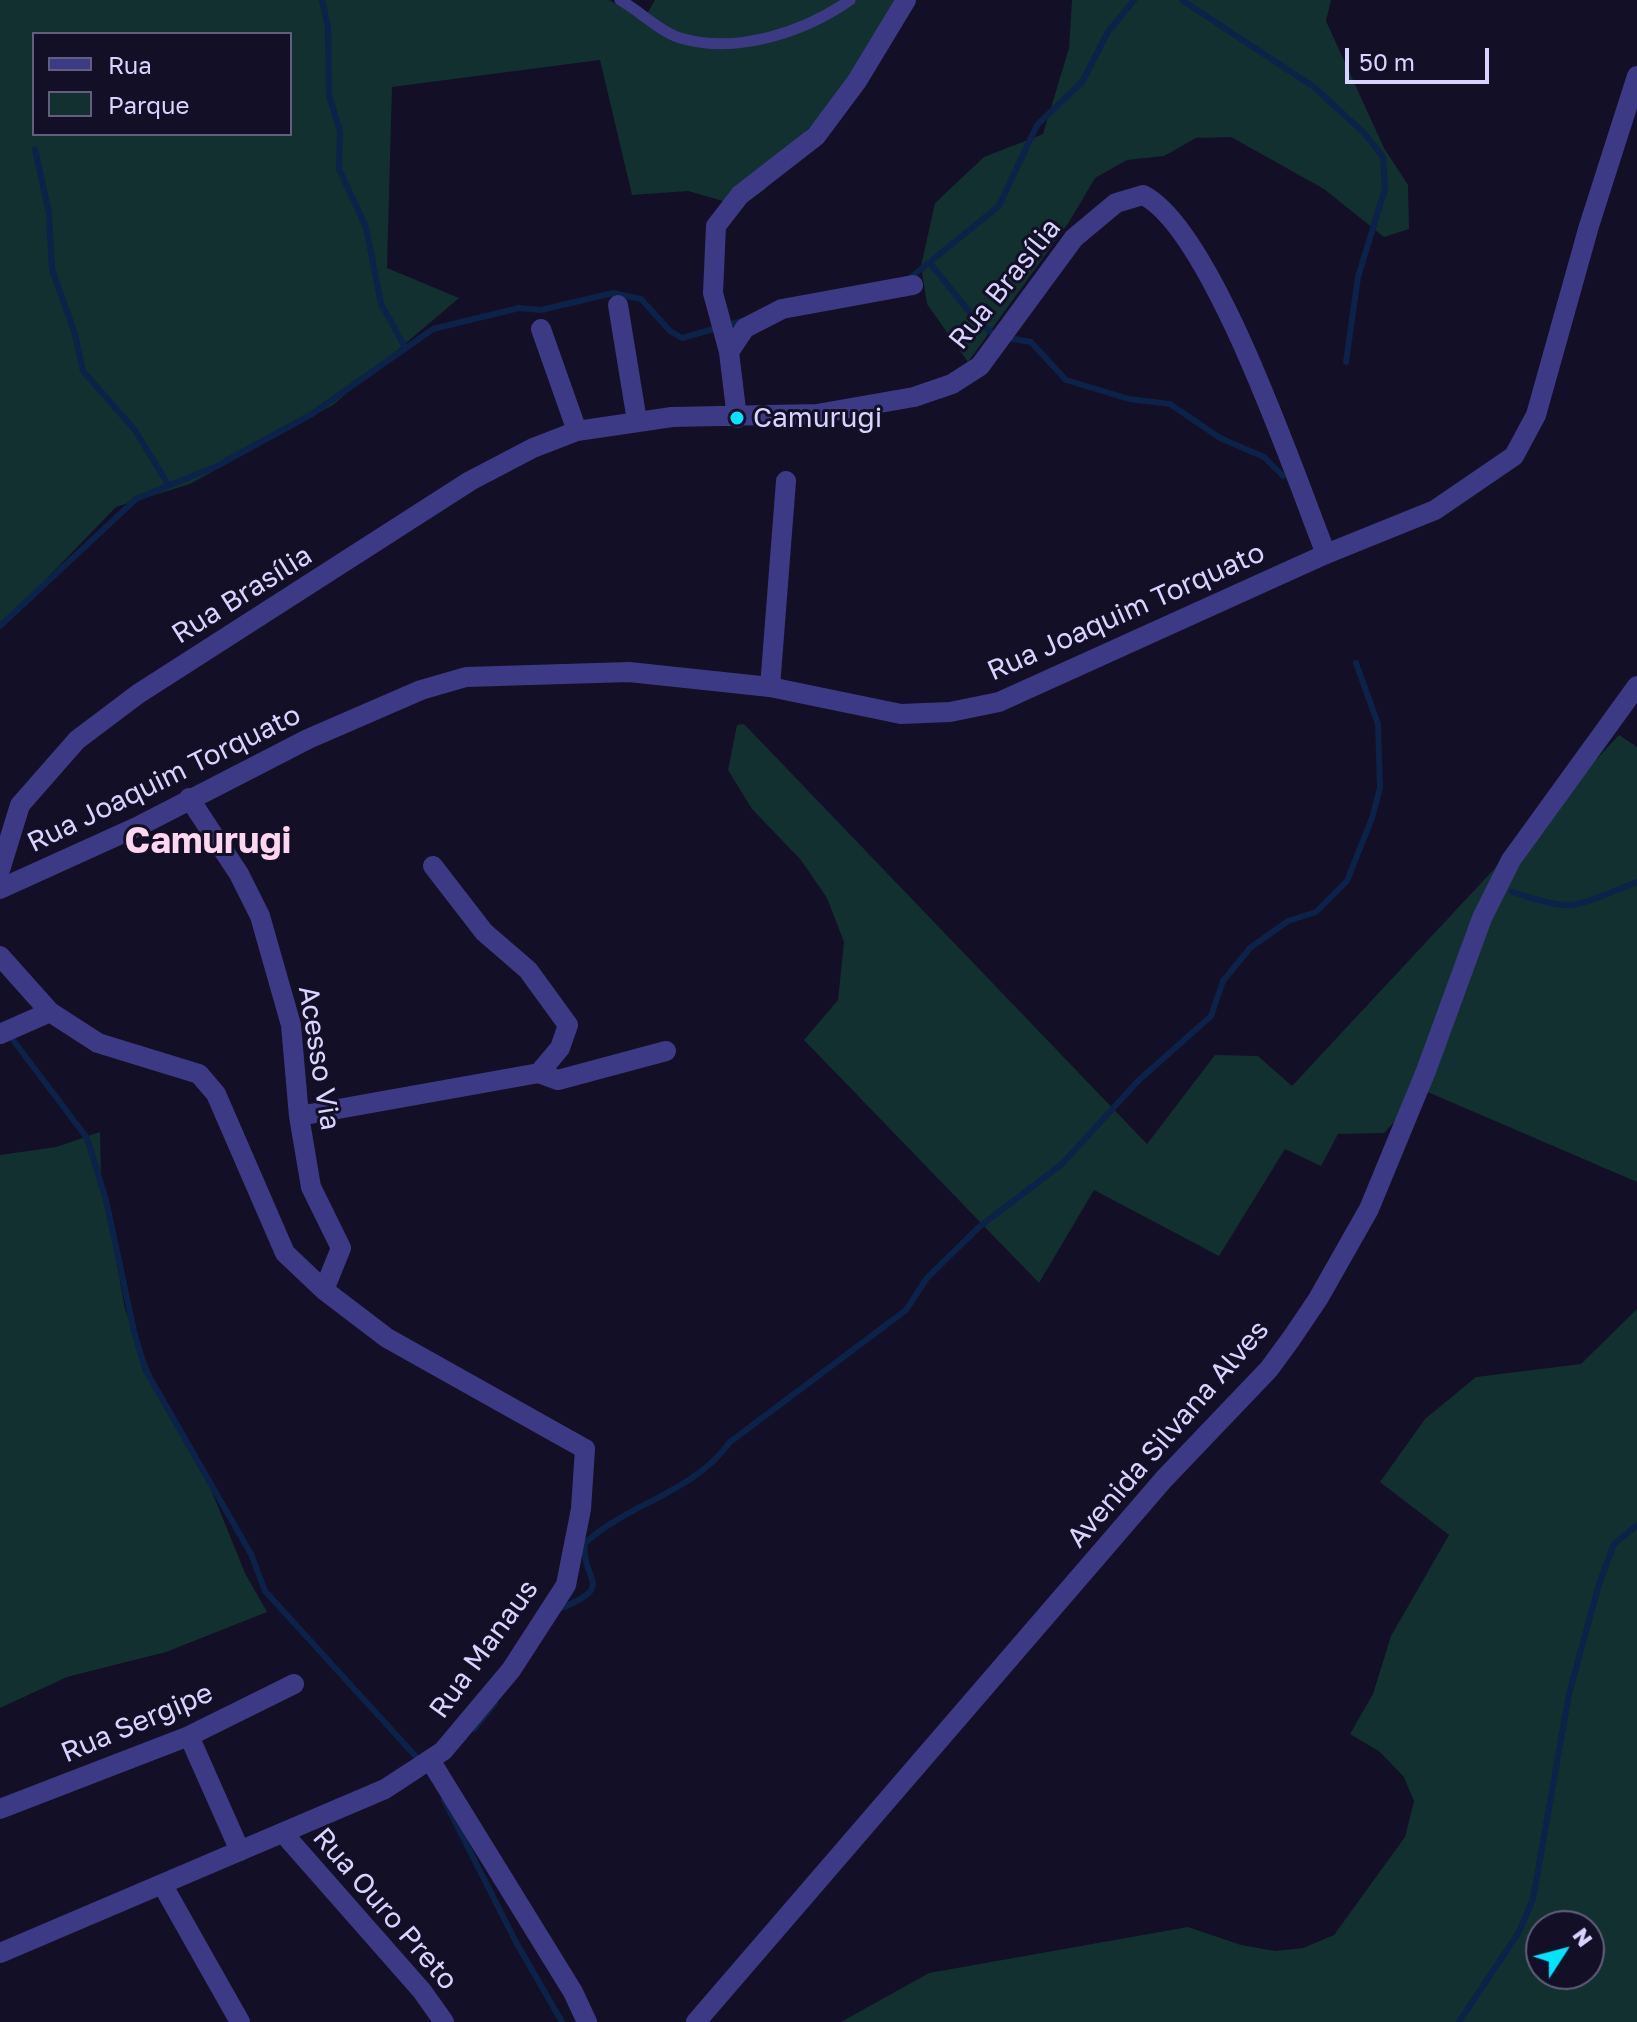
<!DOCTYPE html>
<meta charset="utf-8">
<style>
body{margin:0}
#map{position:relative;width:1637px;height:2022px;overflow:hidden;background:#130f26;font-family:"Golos Text",sans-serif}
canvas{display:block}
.legend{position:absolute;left:32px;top:32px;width:260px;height:104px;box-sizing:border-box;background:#130f26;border:2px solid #625e7d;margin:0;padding:10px 14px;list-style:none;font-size:24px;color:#d9d4ff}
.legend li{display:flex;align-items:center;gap:16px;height:40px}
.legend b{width:40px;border:2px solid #625e7d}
.north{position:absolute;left:1525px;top:1910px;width:80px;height:80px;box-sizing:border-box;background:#130f26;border:2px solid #625e7d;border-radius:50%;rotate:54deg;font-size:22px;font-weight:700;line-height:32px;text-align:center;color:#d9d4ff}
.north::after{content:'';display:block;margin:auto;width:28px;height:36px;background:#00e5ff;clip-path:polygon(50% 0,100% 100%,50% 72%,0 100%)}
.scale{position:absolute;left:1345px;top:48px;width:144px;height:36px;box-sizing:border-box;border:4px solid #d9d4ff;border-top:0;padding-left:10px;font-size:24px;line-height:28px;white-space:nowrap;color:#d9d4ff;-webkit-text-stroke:6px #130f26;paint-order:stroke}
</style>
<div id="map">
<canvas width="1637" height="2022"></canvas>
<ul class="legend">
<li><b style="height:10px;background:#3d3a85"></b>Rua</li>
<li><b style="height:22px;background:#12302f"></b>Parque</li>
</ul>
<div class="north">N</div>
<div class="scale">50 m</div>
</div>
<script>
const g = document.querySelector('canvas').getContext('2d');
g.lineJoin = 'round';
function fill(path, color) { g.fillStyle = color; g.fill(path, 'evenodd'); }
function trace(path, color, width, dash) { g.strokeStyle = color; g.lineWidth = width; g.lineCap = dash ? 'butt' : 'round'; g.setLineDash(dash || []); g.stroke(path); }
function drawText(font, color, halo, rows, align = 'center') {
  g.font = font + ' "Golos Text",sans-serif'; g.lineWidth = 6; g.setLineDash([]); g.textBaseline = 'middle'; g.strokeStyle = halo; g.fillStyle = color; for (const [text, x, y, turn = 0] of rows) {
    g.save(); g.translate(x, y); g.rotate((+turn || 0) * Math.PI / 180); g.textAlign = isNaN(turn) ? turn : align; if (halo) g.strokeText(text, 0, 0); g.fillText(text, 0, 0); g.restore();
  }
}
const green = new Path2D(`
 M0,0H609L644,19L655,0H900L839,97L802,135L791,159L764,190L747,202L730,203L688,191L632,195L600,60L392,87L387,268L459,298L333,405L190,484L116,507L0,627ZM34,34H290V134H34Z
 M1072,0H1331L1326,21L1384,148L1408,185L1409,229L1384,237L1324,189L1231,137L1196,138L1164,156L1127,160L1095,178L1069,222L968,362L927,304L921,266L935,203L984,157L1043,134L1069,48Z
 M744,724L1147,1144L1215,1055L1258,1056L1292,1086L1619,735L1637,747V1182L1423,1090L1384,1133L1338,1134L1321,1166L1285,1149L1219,1256L1094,1190L1039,1283L804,1040L838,1000L844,942L827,898L801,860L752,809L728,770L737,725Z
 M100,1132L101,1176L125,1309L152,1376L206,1477L245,1573L267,1612L166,1652L67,1677L0,1708V1155L56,1147Z
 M1637,1309V2022H841L929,1973L1188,1927L1241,1945L1275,1951L1303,1948L1334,1935L1405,1837L1414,1801L1404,1777L1380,1752L1350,1734L1373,1694L1391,1636L1449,1535L1380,1482L1425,1419L1476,1377L1581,1364ZM1541,1926H1589V1974H1541Z`);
const stream = new Path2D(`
 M322,0L328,27L329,95L340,131L339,169L366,227L381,304L405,347
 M1182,0L1314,87L1364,133L1383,157L1385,189L1358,277L1346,362
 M35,149L49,213L52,269L75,334L83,371L134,429L168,484
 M930,263L975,319L997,337
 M910,278L999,206L1037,125L1082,82L1108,32L1134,0
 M1008,338L1031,342L1066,380L1129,399L1170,404L1220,438L1264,457L1283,476
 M0,626L136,499L217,466L312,414L433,329L519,308L541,310L613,293L641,299L670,331L682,338L742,321
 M1512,892C1579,914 1574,906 1637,882
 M10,1036L87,1138L106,1200L134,1331L145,1369L251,1554L265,1591L419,1760
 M559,1609C618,1585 581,1583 585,1543C630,1502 692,1494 730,1442L906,1310L927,1278L979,1227L1062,1164L1138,1081L1211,1016L1223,981L1250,948L1288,921L1316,912L1347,881L1372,818L1380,788L1378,724L1356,663
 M474,1729L495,1703
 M444,1800L516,1942L562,2022
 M1459,2022L1519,1932L1533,1899L1569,1694L1599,1584L1614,1544L1637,1525`);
const service = new Path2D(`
 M620,0C640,11 662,34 684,39C739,54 806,31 850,0`);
const minor = new Path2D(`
 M618,305L637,421
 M541,329L577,431
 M729,352L745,328L782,309L913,285
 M737,418L729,352L713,293L716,226L740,195L816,136L857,81L906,0
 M770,687L786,481
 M189,798L239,874L260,916L291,1025L299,1116L311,1187L341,1248L324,1290
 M433,866L484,932L528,970L568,1025L560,1048L539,1073
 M0,870L20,805L77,740L138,694L470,481L533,448L577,431L672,417L817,414L914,397L952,384L980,366L1074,238L1116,203L1143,195C1212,229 1295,476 1326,554
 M0,956L50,1012L98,1043L199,1074L216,1094L285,1253L324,1290L387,1338L585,1449L581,1509L566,1585L511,1670L443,1751L385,1789L0,1953
 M0,1034L50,1012
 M299,1116L539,1073L558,1080L666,1051
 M189,1736L240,1851
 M430,1760L573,1992L587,2022
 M0,1809L189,1736L294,1684
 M283,1833L422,1991L444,2022
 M162,1884L240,2022
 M696,2022L1164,1479L1269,1369L1291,1339L1318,1299L1369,1209L1426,1071L1482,918L1511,860L1637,686`);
const tertiary = new Path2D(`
 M0,889L141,825L308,739L421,690L466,677L629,672L770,687L901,714L950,712L999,702L1326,554L1435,510L1514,456L1536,415L1589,226L1637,76`);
const markers = [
 [737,418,8,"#00e5ff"]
];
const streetNames = [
 ["Rua Brasília",1005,284,-51],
 ["Rua Brasília",242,595,-32],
 ["Rua Joaquim Torquato",1126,612,-24],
 ["Rua Joaquim Torquato",164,779,-26],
 ["Acesso Via",319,1058,81],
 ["Avenida Silvana Alves",1168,1434,-49],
 ["Rua Manaus",484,1649,-54],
 ["Rua Sergipe",137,1723,-23],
 ["Rua Ouro Preto",385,1909,49]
];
const poiNames = [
 ["Camurugi",753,418]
];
const districtNames = [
 ["Camurugi",208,842]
];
fill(green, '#12302f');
trace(stream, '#0c2248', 6);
trace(service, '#3d3a85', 11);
trace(minor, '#3d3a85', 20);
trace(tertiary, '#3d3a85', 20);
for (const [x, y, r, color] of markers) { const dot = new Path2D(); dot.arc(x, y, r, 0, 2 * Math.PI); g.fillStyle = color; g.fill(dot); trace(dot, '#130f26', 3); }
drawText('28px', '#d9d4ff', '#130f26', streetNames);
drawText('28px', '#d9d4ff', '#130f26', poiNames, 'left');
drawText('bold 36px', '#ffd6f0', '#130f26', districtNames);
</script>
